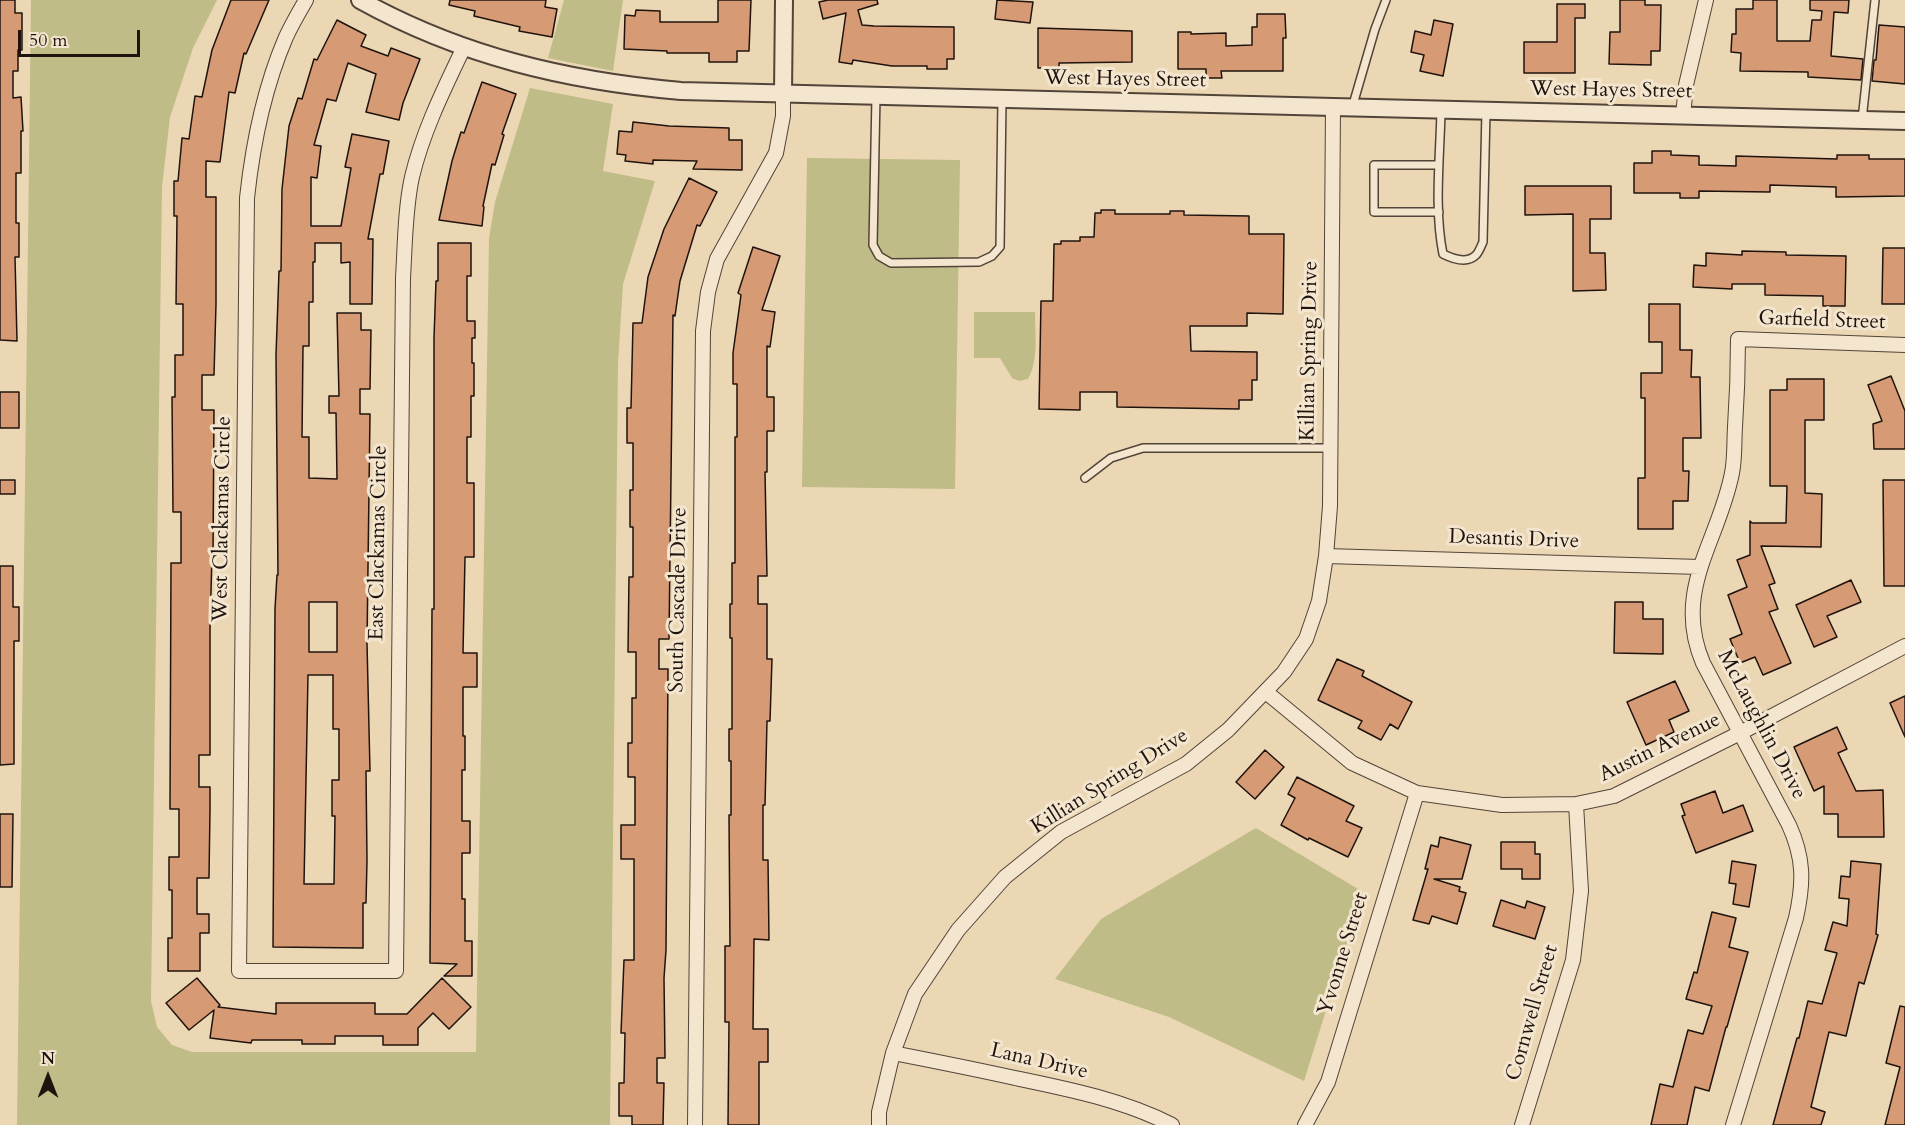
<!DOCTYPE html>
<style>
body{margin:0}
#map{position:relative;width:1905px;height:1125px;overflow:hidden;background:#ecd7b4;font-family:Cardo,serif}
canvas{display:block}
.north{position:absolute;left:18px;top:1047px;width:60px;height:60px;-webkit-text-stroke:4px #f3e5ce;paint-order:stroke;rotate:0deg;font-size:16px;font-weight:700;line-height:24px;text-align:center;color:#1f130e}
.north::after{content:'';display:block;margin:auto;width:21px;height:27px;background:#1f130e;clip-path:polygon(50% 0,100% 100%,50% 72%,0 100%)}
.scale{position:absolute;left:18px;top:30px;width:122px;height:27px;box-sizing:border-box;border:3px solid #1f130e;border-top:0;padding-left:8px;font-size:18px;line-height:21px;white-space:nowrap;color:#1f130e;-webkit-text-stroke:4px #f3e5ce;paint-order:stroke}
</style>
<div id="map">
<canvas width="1905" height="1125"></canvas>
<div class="north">N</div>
<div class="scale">50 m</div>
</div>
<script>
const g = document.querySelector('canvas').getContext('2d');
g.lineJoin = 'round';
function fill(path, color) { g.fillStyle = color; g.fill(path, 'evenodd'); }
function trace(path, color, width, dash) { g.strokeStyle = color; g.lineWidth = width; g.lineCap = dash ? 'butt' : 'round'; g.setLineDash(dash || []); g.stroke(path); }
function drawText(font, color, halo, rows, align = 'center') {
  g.font = font + ' Cardo,serif'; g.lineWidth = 6; g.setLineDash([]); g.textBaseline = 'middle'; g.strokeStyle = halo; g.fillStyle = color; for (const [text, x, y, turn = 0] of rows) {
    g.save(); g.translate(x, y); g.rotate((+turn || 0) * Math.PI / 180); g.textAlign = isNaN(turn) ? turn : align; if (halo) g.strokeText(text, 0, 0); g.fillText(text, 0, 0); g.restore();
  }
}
const green = new Path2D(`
 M31,0H217L193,48L170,117L162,187L151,1001L157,1027L172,1045L192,1052H476L489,238L495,202L530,88L613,104L603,171L655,181L623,284L618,363L610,1125H17Z
 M564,0H623L613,71L548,58Z
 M807,158L960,160L955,489L802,487Z
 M974,312H1035C1035,333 1039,360 1028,379L1019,381L1012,378L1000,358H974Z
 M1256,828L1363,892L1304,1081L1169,1017L1055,979L1101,919Z`);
const building = new Path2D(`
 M0,0H15V13H22V50H18V71H13V98L21,97L23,131H21V173H16V223H19V257H15L17,341L0,340Z
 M231,0H269L246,54L244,53L235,93L229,92L220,162L206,161V197H216V304L214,375H202V410H214L213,555H212L210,629V755H199V787H210V809L209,878H197V914H209V933H200V971H168V938H172V890H169V857H179V809H170L171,563H181V512H173L172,397H175V355H183V304H176L177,216H174V181H178L182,138L189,139L195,96L202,97L212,50Z
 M450,0H546L545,7L557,9L552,37L519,31L520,27L474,16L475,11L449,5Z
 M718,0H751L749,51H737V62H709V53H667V51L624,49L625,15L635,16L636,10L660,11V22H718Z
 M828,0H877L878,4L858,10L862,25L874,26L954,27V59H947V69H927V66H892L853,60L852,64L839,62L846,13L823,19L819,2Z
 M997,0L1033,2L1030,23L995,19Z
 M1620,0H1645V5H1661L1660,51H1651V65L1609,64L1610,32H1620Z
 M1753,0H1777V41H1810L1812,20H1821L1822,11L1810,10V0H1849L1848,13L1834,12L1831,56L1863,59L1861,80L1808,77V72L1740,71L1741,53L1731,52L1732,34H1736V9H1753Z
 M1557,4H1585V18H1575V73H1524V42H1557Z
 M1257,14H1285L1286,38H1283V71H1221L1222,78H1206V69H1178V32H1191V34L1226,33V46L1252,45V27H1257Z
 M337,20L366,35L361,46L388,56L391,48L420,59L403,103L399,120L366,112L376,74L348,63L336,101L327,99L314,145L321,146L317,178L311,177V226H341L351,168L345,167L352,134L389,141L383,174H380L368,239H373L372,304H350V262L341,263V243H315V262H313V302H309V346H303L302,437H309V478L337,479L336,413H329V396H339L337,313H361V330H371L370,389H360V414H370L367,643L370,771H366L367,860L366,903H363V948L273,947L275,609L277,575H278L276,355L279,271H281L282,189L289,126L298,98L302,99L314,59L317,60ZM309,602H337V652H309ZM308,675H333V729H339V780H332V816H335L334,884H304Z
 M1434,20L1453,24L1443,76L1420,71L1424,55L1411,52L1415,31L1431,35Z
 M1879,25L1905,27V84L1872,81L1874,60H1876Z
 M1038,28L1132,31V62L1059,63V68H1038Z
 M482,82L516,94L502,134L504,135L495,165L492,164L483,206L484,207L482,226L439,220L452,161L461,132L464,133Z
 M633,122L669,126L729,128V140H742V170L693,169L697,161L653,160V164L625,161L626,155L617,154L619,131L632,132Z
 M1652,151H1671V155L1699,156V165L1736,166V156L1837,159V155H1869V159H1905V196L1836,197V187L1770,185V192L1699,191V198H1680V193H1634V163H1652Z
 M689,178L717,192L700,226L697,225L680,281L675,316L673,315L669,639H659V669H668L666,950L664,978L665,1058H657V1083H664L663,1125H632V1116H619V1083H624L625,1033H621L624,960H634V859H621V825H635V777H628V743H632V698H636V652H628L629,577H633V527H630V490H633V443H627V408H631L633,323H642L648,277L664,229Z
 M1525,186H1611V219H1590V253H1605L1606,290L1573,291V214L1525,215Z
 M1101,210H1115V214H1170V211H1184V215L1249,216V234H1284L1283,314L1247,313V326H1190L1191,351L1257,352V380H1252V400H1239V409L1117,407V392H1080V410L1039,409L1041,301H1053L1054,244H1061V241H1080V237H1094L1095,213H1101Z
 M438,243H471V276H467V321H475V338H472V363H474V396H471V437H467V483H474V557H465L463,653H477V687H463V736H465V770H462V821H470V853H462V899H465V941H472V976H444L457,964L430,963L432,609H434V338L436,281H438Z
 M753,247L780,256L762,310L775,312L770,347L767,346V397H774V431H767V472H765L767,576H758V604H767V659H772L770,721H767L765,805H763V860H768L769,940L754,939L753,1029H768V1062H759V1125H728L729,1022H725V946H730L729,815H731V761H729V729H732V638H730V604H732V563H735V437H737V384H733V353L741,295L738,293Z
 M1883,248H1905V304H1882Z
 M1742,251L1786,252V255L1846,256L1845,306H1823V296L1765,295V284H1732V289L1693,287L1694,265L1706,266V253L1742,255Z
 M1649,304H1680V350H1692L1691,377H1700L1701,438H1683V471H1689L1688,501H1673V529H1638V478H1645V398H1641V373H1662V342H1649Z
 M1891,376L1905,411V449H1874L1873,424L1882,421L1868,385Z
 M1787,379H1824V420H1805V493L1822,494L1821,547L1761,546L1775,583L1769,585L1778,609L1769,612L1791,663L1763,675L1755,657L1740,663L1730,639L1742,634L1728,595L1747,587L1737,560L1750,555V521L1752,523H1786L1787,486H1770V390H1787Z
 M0,392H19V428H0Z
 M0,480H15V494H0Z
 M1883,480H1905V586H1884Z
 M0,566H13V607H19V641H14V764L0,765Z
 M1851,580L1861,602L1827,616L1837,637L1814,647L1796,605Z
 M1615,602H1643V619H1663V654L1614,653Z
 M1337,659L1364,671L1362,676L1412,702L1398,729L1390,724L1381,740L1358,728L1362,721L1318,700Z
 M1675,681L1689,711L1669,720L1674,732L1646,745L1627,702Z
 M1905,696V737L1890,703Z
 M1837,727L1847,749L1838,753L1856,791L1883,790L1884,837H1838V814H1824V786L1814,791L1794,747Z
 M1265,750L1284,767L1255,799L1236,782Z
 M1297,777L1354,806L1346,821L1362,828L1348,857L1309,838L1308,840L1281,825L1295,798L1288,794Z
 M1715,791L1723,813L1743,805L1753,831L1696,853L1682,816L1685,815L1681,804Z
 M0,814H13L12,887H0Z
 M1440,837L1471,845L1462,879H1434L1460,887L1459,891L1466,893L1457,924L1432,916L1429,924L1413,920L1428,869H1425L1431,845L1438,847Z
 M1501,842H1535V854H1540V879H1522V869H1501Z
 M1732,861L1756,865L1749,907L1733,904L1736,884L1729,883Z
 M1851,861L1881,864L1876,934L1878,935L1864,984L1859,982L1846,1036L1829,1032L1811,1107L1825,1112L1821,1125H1773L1797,1038H1799L1808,1001L1822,1004L1837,953L1825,950L1833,922L1847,926L1849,899L1839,898L1841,876L1850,877Z
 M1501,900L1525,908L1527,901L1545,907L1535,939L1493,926Z
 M1712,912L1736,918L1729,947L1748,952L1743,970L1727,1027H1726L1709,1091L1695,1087L1687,1125H1651L1660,1084L1673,1087L1688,1030L1703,1034L1712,1006L1686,999L1694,972L1697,973Z
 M197,978L220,1005L218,1007L276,1014V1003H375V1014H407L442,978L471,1007L449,1029L433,1013L418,1028V1045H383V1036H335V1044H302V1040H252L251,1043L210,1038L214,1010L189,1030L166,1003Z
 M1900,1006L1905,1007V1125H1885L1900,1067L1886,1063Z`);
const service = new Path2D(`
 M876,96L873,245L879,256L891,263L979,262L992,256L1000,247L1002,99
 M1352,108L1375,29L1386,0
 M1441,111C1440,157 1434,210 1443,254C1453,259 1467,264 1476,255C1479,252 1481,246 1483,242L1486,111
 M1862,120L1875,0
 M1439,212H1374V165H1439
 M1085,478L1111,458L1143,448H1330`);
const minor = new Path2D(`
 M306,0C299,12 292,24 286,37C264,88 253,142 247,198L239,971H396L403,278C405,245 405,209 412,177C423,131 444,89 464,47
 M1683,116L1686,85L1706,0
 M1326,556L1700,567
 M1266,692L1352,763L1417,793L1502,805L1576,804L1614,796L1740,733L1905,646
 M893,1053C934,1061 974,1069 1015,1078C1068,1089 1123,1100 1172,1125
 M695,1125L703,331L708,292L717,259L776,153L783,116V93
 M879,1125V1112L893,1053L915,994L958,930L1005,877L1061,832L1186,764L1228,730L1284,672L1306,639L1319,601L1326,556L1330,506L1333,107
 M1305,1125L1328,1082L1417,793
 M1522,1125L1573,960L1581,891L1576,804
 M1733,1125L1796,918C1804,882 1804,858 1789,825L1703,663C1672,590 1719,541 1732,473C1735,458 1734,442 1735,427C1737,398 1738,369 1738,339L1905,345`);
const tertiary = new Path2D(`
 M360,0C461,56 567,81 681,91L1905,121
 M783,93L784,0`);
const streetNames = [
 ["West Hayes Street",1125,80,1],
 ["West Hayes Street",1611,91,1],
 ["Garfield Street",1822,321,2],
 ["Killian Spring Drive",1310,351,-89],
 ["West Clackamas Circle",223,519,-89],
 ["Desantis Drive",1514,540,2],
 ["East Clackamas Circle",379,543,-89],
 ["South Cascade Drive",679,600,-89],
 ["McLaughlin Drive",1761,725,62],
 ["Austin Avenue",1660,748,-26],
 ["Killian Spring Drive",1110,782,-32],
 ["Yvonne Street",1344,954,-73],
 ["Cornwell Street",1533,1013,-74],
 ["Lana Drive",1039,1062,13]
];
fill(green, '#bfbc87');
fill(building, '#d69a74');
trace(building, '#1f130e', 1.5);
trace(service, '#524438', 10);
trace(minor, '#524438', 16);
trace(tertiary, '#524438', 20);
trace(service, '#f3e5ce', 7);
trace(minor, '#f3e5ce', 14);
trace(tertiary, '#f3e5ce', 16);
drawText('21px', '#1f130e', '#f3e5ce', streetNames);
</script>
